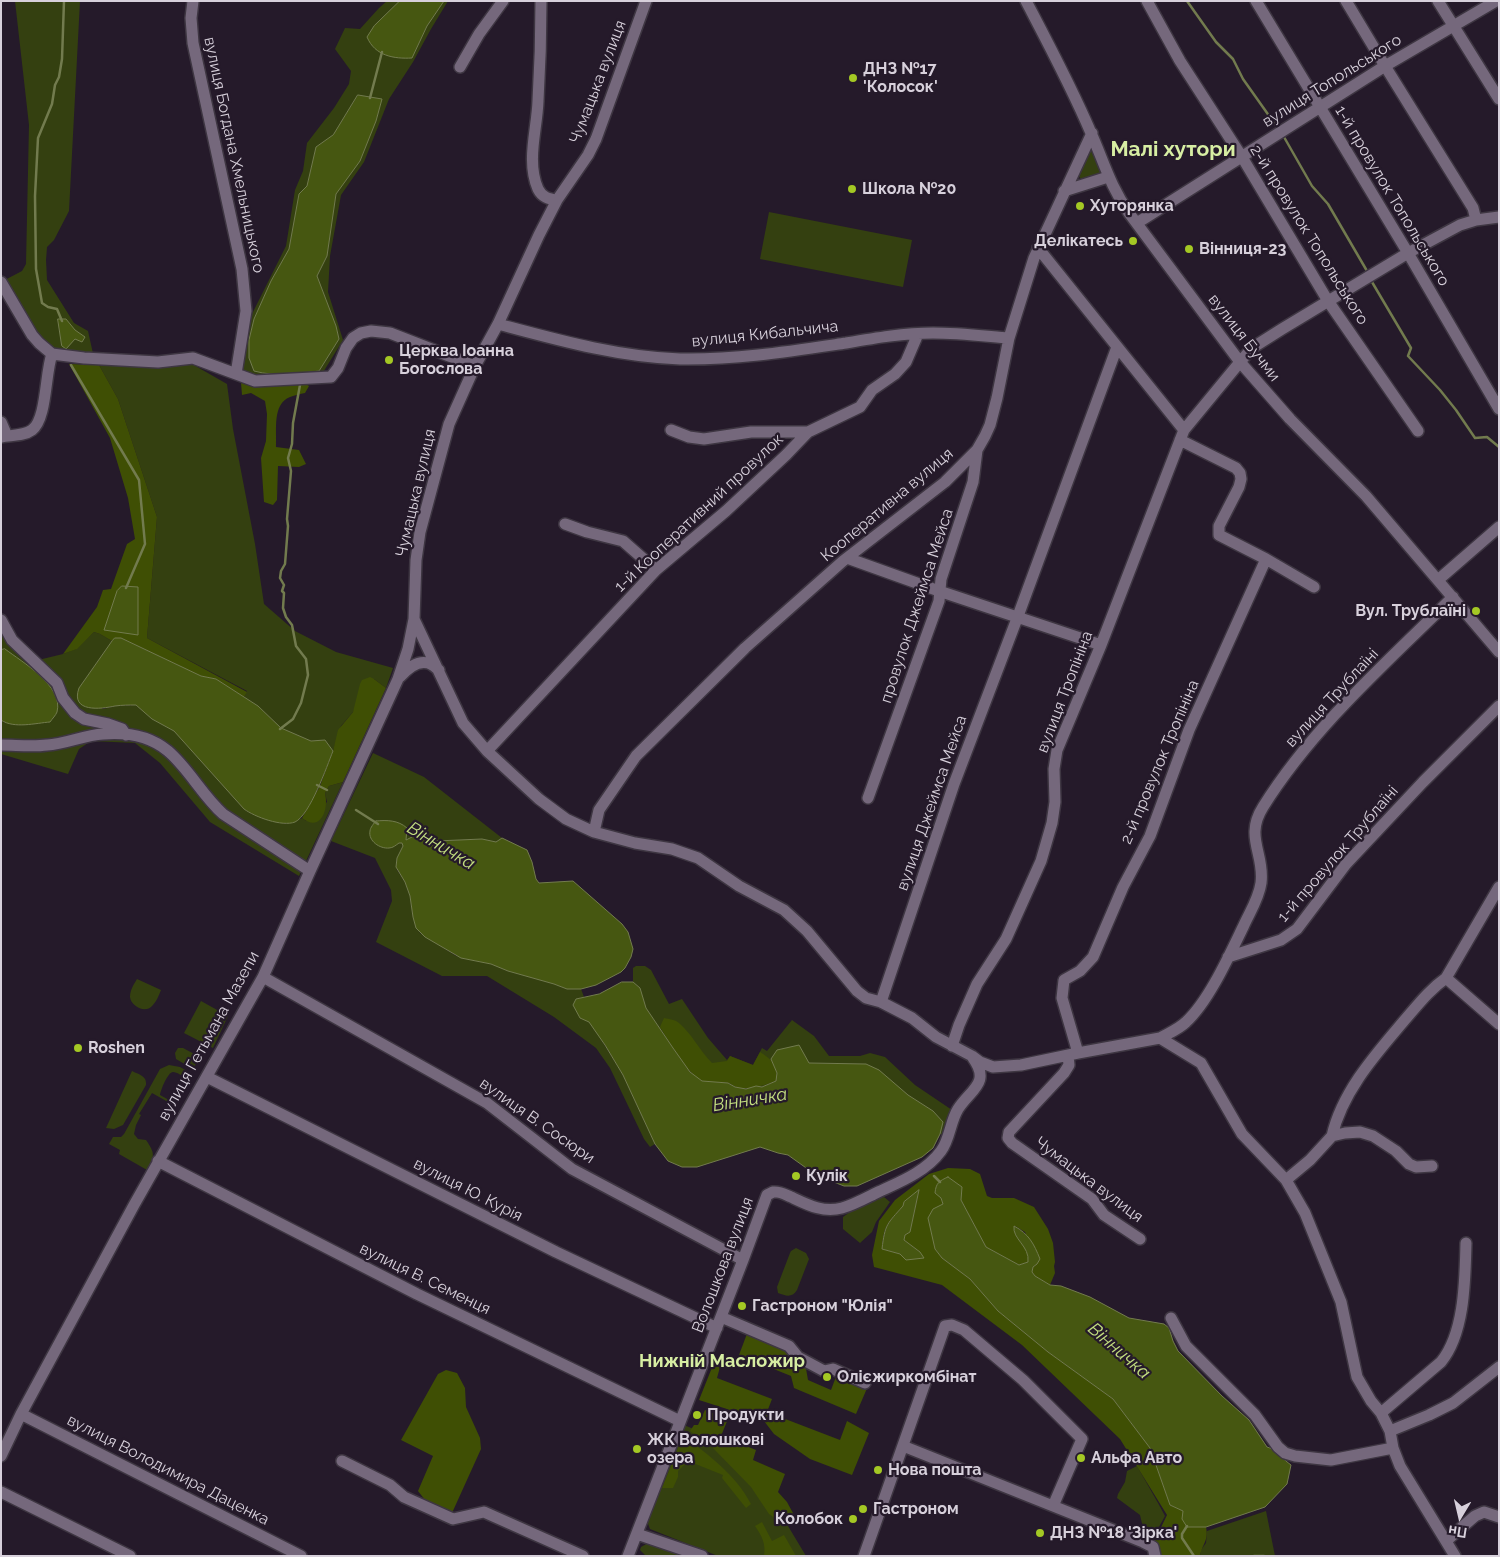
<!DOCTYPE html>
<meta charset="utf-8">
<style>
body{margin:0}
#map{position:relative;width:1500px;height:1557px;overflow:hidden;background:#251a2a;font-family:Raleway,sans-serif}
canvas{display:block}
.frame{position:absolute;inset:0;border:2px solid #d7d0db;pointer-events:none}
.north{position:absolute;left:1435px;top:1492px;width:50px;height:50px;-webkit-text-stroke:4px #251a2a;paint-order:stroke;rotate:189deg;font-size:14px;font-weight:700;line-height:20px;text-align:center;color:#d7d0db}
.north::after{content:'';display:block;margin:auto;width:18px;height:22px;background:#d7d0db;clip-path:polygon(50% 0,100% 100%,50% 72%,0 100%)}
</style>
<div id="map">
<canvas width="1500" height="1557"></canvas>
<div class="frame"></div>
<div class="north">Пн</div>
</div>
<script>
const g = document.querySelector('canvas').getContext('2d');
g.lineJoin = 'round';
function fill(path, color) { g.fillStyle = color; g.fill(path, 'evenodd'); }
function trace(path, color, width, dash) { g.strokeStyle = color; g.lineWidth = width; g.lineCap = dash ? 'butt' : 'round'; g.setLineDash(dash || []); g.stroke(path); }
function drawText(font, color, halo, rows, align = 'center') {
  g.font = font + ' Raleway,sans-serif'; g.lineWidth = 4.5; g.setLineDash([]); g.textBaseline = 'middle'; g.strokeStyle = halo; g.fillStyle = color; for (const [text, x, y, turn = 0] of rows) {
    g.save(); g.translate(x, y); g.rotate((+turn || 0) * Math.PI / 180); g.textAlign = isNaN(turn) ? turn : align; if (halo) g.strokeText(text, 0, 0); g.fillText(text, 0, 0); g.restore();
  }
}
const green = new Path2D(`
 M15,1H80L69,211L54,240L47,247L46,260L47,280L74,323L88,331L94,358L52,354L1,282L22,271L26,264L29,125Z
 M387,1H400L397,4L415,52L427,26L444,1H448L431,29L413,62L389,99L364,162L341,195L330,256L328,292L343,340L322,374L256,377L244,373L241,364L251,316L286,246L295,190L303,171L307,143L334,108L349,84L351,71L335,49L345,28L360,29L379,8ZM358,95L382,99L376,121L360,161L336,193L327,256L317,276L336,326L339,339L319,371L249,358V340L254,319L271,282L289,249L299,194L307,186L316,147L333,135Z
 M1090,148L1101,173L1081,179L1077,174Z
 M769,212L912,240L903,287L760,259Z
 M192,364L227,384L233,429L255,544L264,604L295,631L336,652L393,668L386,688L374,679L353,712L341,726L333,751L325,740L311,741L281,728L258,706L244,697L247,691L147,638L157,517L118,399L99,365L157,366Z
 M1,625L30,662L63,654L76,649L94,632L100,634L112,641L79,688L103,709L116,706L136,705L152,719L174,731L244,809L252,814L285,824L296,821L302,818L306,821L327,802L325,793L329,786L343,782L299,876L210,822L160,763L135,743L91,741L79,749L68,774L1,754V720L5,723V649L1,650Z
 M373,753L424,777L502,838L496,842L482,839L436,841L431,840L426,835L403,846L397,858L396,864L397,870L405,882L410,896L413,917L420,933L456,956L491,964L508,971L554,984L567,989H581L584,997L576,999L623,1075L655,1144L650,1147L644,1139L610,1068L596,1048L554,1017L487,976H442L376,942L392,901L391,890L375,858L331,841Z
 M636,966H645L651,970L669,1004L682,999L708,1038L727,1060L730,1056L753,1065L762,1048L767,1051L792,1020L814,1036L829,1056H860L870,1053L885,1057L915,1085L952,1110L948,1136L940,1134L943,1122L933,1111L908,1095L866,1064L809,1063L762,1087L673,1048L646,1008L640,988L633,982V968Z
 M137,979L161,990C159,995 156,1003 151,1007C144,1013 131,1006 130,997C130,990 134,984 137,979Z
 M201,1001L228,1016L213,1048L184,1033Z
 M178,1048H183L200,1057L193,1069L176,1059L175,1053Z
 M169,1065L180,1067L189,1072L186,1078C182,1076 177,1072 173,1072C168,1072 161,1089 160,1095L178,1105L177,1107L152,1093L139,1114L141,1115L136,1125L134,1134L138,1139L146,1140C155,1153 155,1156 147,1170L119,1154L120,1150L109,1144L113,1137H121L124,1134L160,1069Z
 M132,1071C140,1075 147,1076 146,1085L123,1125L114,1129L106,1128Z
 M884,1197L890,1202L876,1222L872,1232L860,1243L843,1229V1217L857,1207Z
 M796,1248L806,1253L809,1259L797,1290C792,1298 786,1296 778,1293L777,1287L790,1253L791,1251Z
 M684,1425L722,1441L752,1466L806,1556H718L650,1529L647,1521Z
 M1137,1466L1158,1503L1165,1516L1155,1534H1147L1144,1532L1140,1515L1117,1498L1118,1494L1125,1482L1127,1471Z
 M1266,1511L1275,1556H1200L1201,1550L1206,1543L1207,1531Z
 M648,1543L698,1556H646L640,1550L641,1547Z`);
const forest = new Path2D(`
 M69,364L99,365L118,399L157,517L147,638L247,692L244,697L216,679L201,676L121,638H115L112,641L100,634L94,632L77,649L63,654L97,607L103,590L111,589L127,544L135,539L128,498L110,438Z
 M303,382L309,386L305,393C300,394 295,395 290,397C272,404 277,430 276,447L299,450L306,464L299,467L278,466L277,500L273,505L264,502L261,458L266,441L267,414L265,401L251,393L242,395L241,383L254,385Z
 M370,677L374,679L386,688L343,782L329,786L325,793C329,809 321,833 302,818L320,786L333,751L338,730L353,712L360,684L362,680Z
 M664,1018C669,1019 676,1020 679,1023C692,1034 700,1051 712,1063L727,1061L730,1056L753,1065L760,1052C772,1059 778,1066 776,1081C765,1085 747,1091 736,1087C733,1086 731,1084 729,1083C721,1081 711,1085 702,1081C688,1075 669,1041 660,1027Z
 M948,1168L970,1169L980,1174L987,1196L992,1198H1014L1034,1207L1048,1229L1053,1243L1055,1262L1054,1266L1055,1273L1050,1285L1035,1276L1032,1272L1033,1267L1037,1264L1025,1232L1015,1226L1016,1235L1028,1252V1262L1019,1265L986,1247L961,1200L941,1198L943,1204L933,1234L935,1249L942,1258L970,1279L998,1311L1048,1352L1113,1399L1150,1448L1170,1505L1183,1511L1187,1527H1206C1209,1541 1202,1544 1200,1556H1156L1153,1544L1167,1515L1120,1439L1022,1345L942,1285L874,1267L872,1255L879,1221L895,1200L929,1174ZM919,1191L910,1232L905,1235L904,1240L920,1252L906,1260L900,1254L882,1249C884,1224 887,1224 903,1206L904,1202Z
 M748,1331L788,1348L805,1363L808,1380L831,1390L837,1374L868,1386L856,1414L794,1388L791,1376L739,1355Z
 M713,1365L720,1367L717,1378L772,1399L767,1412L840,1440L847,1421L869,1433L852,1475L810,1459L774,1434L764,1421L699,1400Z
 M446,1370L457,1373L465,1388L466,1407L480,1438L481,1449L452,1513L425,1500L418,1491L433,1456L401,1440L438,1374Z
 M705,1410L728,1419L721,1436L756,1450L753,1460L785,1474L778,1492L787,1502L794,1515L791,1524L786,1526L769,1514L751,1487L712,1447L690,1431L694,1425H698Z
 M683,1436C709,1455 736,1475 751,1504L746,1508L722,1478L723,1475L688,1461L678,1471V1477L673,1488H662Z
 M762,1522L772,1541L784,1535L796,1556H764C766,1544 762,1536 755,1526Z`);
const water = new Path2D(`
 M400,1H444L427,26L412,58C394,59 375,56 367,37L374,26Z
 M358,95L382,99L376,121L360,161L336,194L327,256L317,276L336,326L339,339L319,371C297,374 276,377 254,371L249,358V340L254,319L271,281L289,249L299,194L307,186L316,147L333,135Z
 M58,319H66L75,330L85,337L82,342L75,339L66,349L62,346Z
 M122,586L138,587V635L104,630L117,591Z
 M115,638H121L201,676L216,679L258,706L281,728L311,741L325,740L333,751C327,766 310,815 295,822C282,827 255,817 244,809L174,731L152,719L136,705C129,705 122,705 115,706C101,709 70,713 79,688L112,641Z
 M5,649C22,662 64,686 57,712C56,715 52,719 50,722C36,723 14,729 1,720V650Z
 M376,821C387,820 398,820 407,828L406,840L418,834L422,833L436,841L482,839L496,842L502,838L527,850L532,862L536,879L539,883L573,881L622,924L628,932L633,949L631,957L625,968L621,972L596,985L581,989H567L554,984L508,971L491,964L461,958L425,937L416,928L413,917L410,896L405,882L396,867L397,858L403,846L402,843H399C396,845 393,848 389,848C380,849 368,841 370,831C370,828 374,823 376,821Z
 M622,982H633L640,988L646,1008L673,1048L690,1072L702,1081L728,1083L735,1087L746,1089L756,1086L762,1087L776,1081L777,1073L771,1059L777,1050L799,1045L809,1063L866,1064L879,1070L908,1095L933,1111L943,1122L940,1134L933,1148L922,1157L857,1186H844L816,1175L788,1155L778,1153L760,1147L697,1167H682L668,1161L655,1144L623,1075L605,1045L589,1022L580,1018L573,1005L576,999L599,994Z
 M948,1177L962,1187L961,1200L986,1247L1019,1265L1028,1262C1030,1246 1012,1239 1014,1226C1029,1234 1034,1244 1040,1259L1037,1264L1033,1267L1032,1272L1035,1276L1050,1285L1061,1286L1090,1297L1129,1318L1164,1324L1169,1328L1173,1341L1178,1351L1222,1396L1249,1420L1267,1447C1273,1448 1284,1460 1291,1465L1287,1484L1265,1507L1206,1527H1187L1182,1519L1183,1511L1170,1505L1150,1448L1113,1399L1048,1352L998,1311L970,1279L942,1258L935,1249L928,1218L933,1209L943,1204L941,1198L935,1193C936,1183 939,1181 948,1177Z
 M919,1190L910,1232L905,1235L904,1240L920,1252L924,1258L906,1260L900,1254L882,1249C885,1224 887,1224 903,1206L904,1202Z`);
const stream = new Path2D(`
 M1187,1L1216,42L1233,59L1243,79L1277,127
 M370,98L382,52
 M1284,137L1312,186L1328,204L1367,271
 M1372,282L1411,348L1408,356L1440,390L1456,410L1475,438L1487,437L1499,447
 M62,321L57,309L48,307L42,303L36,269L35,196L38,138L52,104L55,85L59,77L62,59L64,1
 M71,365L139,480L145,544L126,588
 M280,729L293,719L301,703L308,675L306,659L296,646L292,625L286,617L283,608L284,593L282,591L284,585L280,578L281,571L285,564L288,526L287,519L291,471L288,458L292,444L293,423L300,385
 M317,785L327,790
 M356,810L378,824
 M934,1176L940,1182
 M1187,1526L1182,1534V1538L1194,1556
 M1254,1556H1264`);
const minor = new Path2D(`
 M193,1L191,18L193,43L242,269L246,311L236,374
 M541,1C541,35 540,68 538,101C537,130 526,161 538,189C542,197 548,199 557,200
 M646,1L596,139L588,155L557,200L539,235L498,324L475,366L449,424L420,532L416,560L414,619L463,723L487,751L539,799L566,819L594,832L635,843L672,849L698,858L739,886L784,910L807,931L857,991L866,998L881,1002L912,1018L936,1037L972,1056L980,1062L993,1067L1021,1065L1078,1053L1160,1038L1201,1063L1242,1134L1286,1180L1305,1213L1341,1302L1357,1377L1371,1401L1381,1413L1390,1431L1393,1448L1400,1466L1455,1556
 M1026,1C1049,45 1072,88 1091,133C1104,162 1110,186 1129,213L1240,362L1290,419L1366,496L1499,652
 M1147,1L1180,61L1242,157L1328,301L1418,431
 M1256,1L1408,253L1499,409
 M1346,1L1385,66L1473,208L1476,220
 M1438,1L1499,99
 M460,67L479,34L503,1
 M1064,191L1108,177
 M1137,223L1385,66L1496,1
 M1038,248L1184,430
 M1,282L32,335L39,343L52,354L84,358L158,362L193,358L255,381L331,377L338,368L346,348L353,338L361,333L371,331L390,333L475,366
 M498,324C558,340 618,357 680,359C736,360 792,351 846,343C875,338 904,333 933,333C958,333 984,336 1009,338
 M1,422L7,436
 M671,430L689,437L704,439L751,432H808
 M1,437C11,435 24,436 32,430C47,419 45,373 52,354
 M1180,440L1236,468L1240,473L1241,479L1239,487L1219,526V535L1266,559L1314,587
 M565,524L587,532L623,541L656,570
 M847,558L939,591L1101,645
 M1438,580L1499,527
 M1,620L12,640L57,683L63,698L75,713L84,719L108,724L122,729L126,735
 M400,677C407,669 417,660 428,663C432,664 436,668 439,670
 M1,745C16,745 32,747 47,745C66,744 84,735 103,734C126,732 150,736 168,751C189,769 202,795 223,814L310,871
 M487,751L656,570L726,511L786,455L808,432L860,407L872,390L895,374L906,362L918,334
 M868,798L939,601L941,579L973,482L977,450
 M594,832L599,810L636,756L745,648L843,561L945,482L977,450L985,436L990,425L997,398L1009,338L1034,258L1092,133
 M1228,957L1281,940L1297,929L1346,864L1423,782L1499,706
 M263,977L487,1103L572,1169L743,1260
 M1446,978L1499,1024
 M881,1002L954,784L1018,616L1117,347
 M1160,1038C1169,1033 1179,1029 1186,1022C1209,1001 1230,954 1244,925C1250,912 1259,898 1261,883C1265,854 1244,837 1263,807C1313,727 1386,663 1453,597
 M952,1046L959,1025L977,984L1006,939L1041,861L1052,823L1055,802L1054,769L1057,750L1101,645L1184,430L1240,362L1252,348L1282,329L1408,253L1460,225L1476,220L1499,217
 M1078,1053L1062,998L1064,980L1080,971L1093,957L1123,887L1150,836L1189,730L1266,559
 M1068,1055L1069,1065L1064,1073L1009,1132L1008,1138L1012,1143L1092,1199L1104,1215L1140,1239
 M207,1077L556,1252L717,1328
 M1332,1136C1342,1092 1375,1055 1403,1022C1417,1006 1429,990 1446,978L1499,887
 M158,1161L417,1294L680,1421
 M1286,1180L1310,1160L1332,1136L1345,1133L1360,1132L1373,1136L1396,1151L1409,1164L1416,1167L1432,1166
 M721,1317L789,1346L798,1357L824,1371L833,1369L865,1383
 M1171,1318L1186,1346L1255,1415L1278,1447L1285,1453L1295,1456L1331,1460L1393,1448
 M1381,1413L1441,1362C1465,1333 1465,1279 1466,1243
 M21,1414L301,1556
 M1390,1431L1429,1415L1453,1403L1499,1367
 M903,1446L1143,1542L1153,1547L1155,1556
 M1,1456L21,1414L134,1205L263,977L310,871L398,679L408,649L414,619
 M342,1461L390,1485L404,1497L453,1519L484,1512L583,1556
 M1,1492L130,1556
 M637,1534L702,1556
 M1446,1541L1475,1516L1484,1512L1499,1517
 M628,1556L743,1260L767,1195C769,1194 771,1193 773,1192C780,1191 786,1195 791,1197C808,1205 823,1213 842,1208C853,1205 864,1199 874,1194C897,1183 925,1173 941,1151C950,1139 950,1122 958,1109C971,1089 991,1083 973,1058
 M864,1556L945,1326L952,1325L964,1330L1023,1380L1082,1439L1053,1506`);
const markers = [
 [853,78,5,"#a4c824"],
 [852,189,5,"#a4c824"],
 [1080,206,5,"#a4c824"],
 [1133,241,5,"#a4c824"],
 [1189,249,5,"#a4c824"],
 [389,360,5,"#a4c824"],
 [1476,611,5,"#a4c824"],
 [78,1048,5,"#a4c824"],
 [796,1176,5,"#a4c824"],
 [742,1306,5,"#a4c824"],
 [827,1377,5,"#a4c824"],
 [697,1415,5,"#a4c824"],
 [637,1449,5,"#a4c824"],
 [1081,1458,5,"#a4c824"],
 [878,1470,5,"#a4c824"],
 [863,1509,5,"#a4c824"],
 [853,1519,5,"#a4c824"],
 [1040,1533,5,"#a4c824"]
];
const poiNames = [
 ["ДНЗ №17",863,69],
 ["'Колосок'",863,87],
 ["Школа №20",862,189],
 ["Хуторянка",1090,206],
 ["Делікатесь",1123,241,"right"],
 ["Вінниця-23",1199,249],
 ["Церква Іоанна",399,351],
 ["Богослова",399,369],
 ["Вул. Трублаїні",1466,611,"right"],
 ["Roshen",88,1048],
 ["Кулік",806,1176],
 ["Гастроном \"Юлія\"",752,1306],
 ["Олієжиркомбінат",837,1377],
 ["Продукти",707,1415],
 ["ЖК Волошкові",647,1440],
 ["озера",647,1458],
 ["Альфа Авто",1091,1458],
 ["Нова пошта",888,1470],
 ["Гастроном",873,1509],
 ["Колобок",843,1519,"right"],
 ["ДНЗ №18 'Зірка'",1050,1533]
];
const streetNames = [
 ["вулиця Топольського",1332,81,-32],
 ["Чумацька вулиця",598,82,-69],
 ["вулиця Богдана Хмельницького",234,155,78],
 ["1-й провулок Топольського",1392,196,59],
 ["2-й провулок Топольського",1309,235,58],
 ["вулиця Кибальчича",765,334,-6],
 ["вулиця Бучми",1244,338,52],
 ["Чумацька вулиця",416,493,-77],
 ["Кооперативна вулиця",887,505,-40],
 ["1-й Кооперативний провулок",699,513,-43],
 ["провулок Джеймса Мейса",917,606,-72],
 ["вулиця Тропініна",1065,692,-69],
 ["вулиця Трублаїні",1332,698,-47],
 ["2-й провулок Тропініна",1160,762,-67],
 ["вулиця Джеймса Мейса",932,803,-71],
 ["1-й провулок Трублаїні",1338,854,-49],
 ["вулиця Гетьмана Мазепи",209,1036,-61],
 ["вулиця В. Сосюри",537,1121,35],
 ["Чумацька вулиця",1089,1180,37],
 ["вулиця Ю. Курія",468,1190,27],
 ["Волошкова вулиця",723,1265,-69],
 ["вулиця В. Семенця",425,1279,26],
 ["вулиця Володимира Даценка",168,1470,27]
];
const waterNames = [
 ["Вінничка",441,846,31],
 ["Вінничка",750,1100,-9],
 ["Вінничка",1119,1351,41]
];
const neighbourhoodNames = [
 ["Нижній Масложир",722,1362]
];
const districtNames = [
 ["Малі хутори",1173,150]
];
fill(green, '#344010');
fill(forest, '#3f4f04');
fill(water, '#465711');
trace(water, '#727b4e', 1);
trace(stream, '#727b4e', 2.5);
trace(minor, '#3e3642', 14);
trace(minor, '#75687c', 11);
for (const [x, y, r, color] of markers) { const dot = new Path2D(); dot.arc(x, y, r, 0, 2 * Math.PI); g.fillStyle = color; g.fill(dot); trace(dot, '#251a2a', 2); }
drawText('bold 16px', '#d7d0db', '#251a2a', poiNames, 'left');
drawText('16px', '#d7d0db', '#251a2a', streetNames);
drawText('italic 18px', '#c4e081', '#251a2a', waterNames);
drawText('bold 18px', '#d7eea3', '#251a2a', neighbourhoodNames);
drawText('bold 21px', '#d7eea3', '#251a2a', districtNames);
</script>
